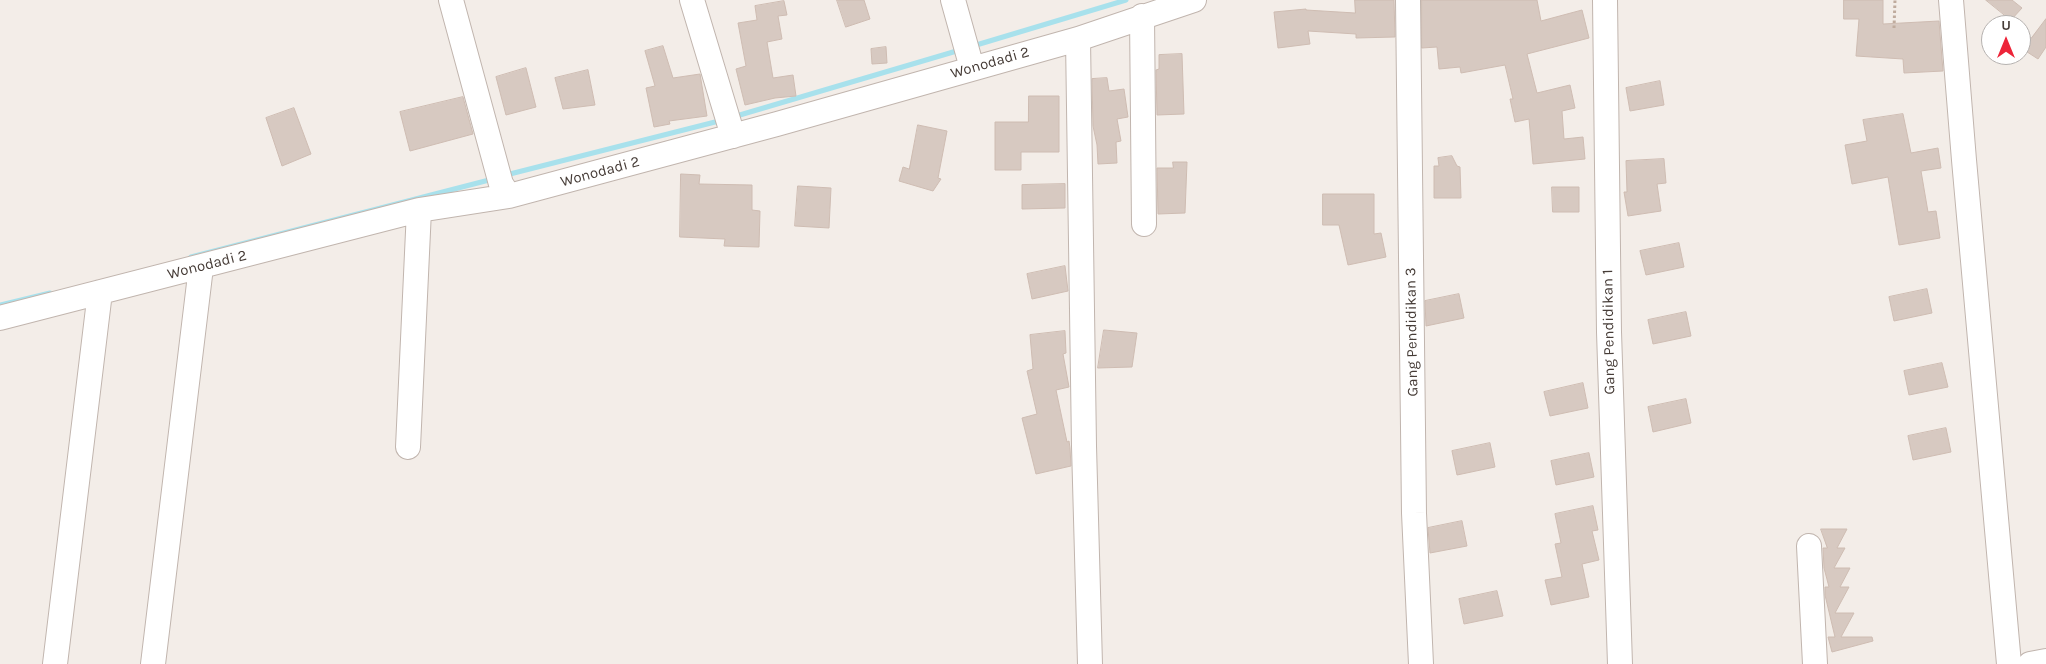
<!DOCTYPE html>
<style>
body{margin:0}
#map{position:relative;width:2046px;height:664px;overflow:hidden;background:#f3ede8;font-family:Karla,sans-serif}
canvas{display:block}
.north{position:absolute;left:1981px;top:15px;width:50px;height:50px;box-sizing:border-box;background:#fff;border:1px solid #b5b1af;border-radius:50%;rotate:0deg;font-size:14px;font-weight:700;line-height:20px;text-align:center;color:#463c37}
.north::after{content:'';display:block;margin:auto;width:18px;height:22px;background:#ed2539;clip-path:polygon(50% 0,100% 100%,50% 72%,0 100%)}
</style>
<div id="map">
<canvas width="2046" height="664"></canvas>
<div class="north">U</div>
</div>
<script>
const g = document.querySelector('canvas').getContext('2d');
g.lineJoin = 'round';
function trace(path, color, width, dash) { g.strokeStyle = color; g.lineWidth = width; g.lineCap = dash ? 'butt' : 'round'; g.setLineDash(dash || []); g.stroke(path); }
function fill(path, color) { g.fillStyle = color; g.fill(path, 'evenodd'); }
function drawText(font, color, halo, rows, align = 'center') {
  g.font = font + ' Karla,sans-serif'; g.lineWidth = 4; g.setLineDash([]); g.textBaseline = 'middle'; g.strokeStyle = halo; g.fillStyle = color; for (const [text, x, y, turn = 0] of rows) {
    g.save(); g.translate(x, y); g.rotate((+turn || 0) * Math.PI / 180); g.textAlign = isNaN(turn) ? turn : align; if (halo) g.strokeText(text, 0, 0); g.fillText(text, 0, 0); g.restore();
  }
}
const stream = new Path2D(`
 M973,46L1126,0
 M733,117L960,50
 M506,175L723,120
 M191,257L493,179
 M0,305L50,293`);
const building = new Path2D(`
 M837,0H864L870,19L846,27Z
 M1355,0H1394L1395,37L1356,38V34L1308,31L1310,44L1278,48L1274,12L1306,9V10L1355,13Z
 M1422,0H1537L1541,21L1582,10L1589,38L1527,54L1537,93L1570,85L1575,108L1562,111L1564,139L1583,137L1585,159L1533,164L1529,119L1515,122L1510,99H1513L1505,65L1461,73L1460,67L1439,69L1437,47L1422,48Z
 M1844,0H1883V24L1939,21L1943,71L1904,73L1903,59L1856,56L1859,19H1844Z
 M1986,0H2012L2022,8L2011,20Z
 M784,1L787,15L778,16L782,39L767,42L773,78L793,75L796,96L775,98L745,105L736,69L746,66L738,23L757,20L755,6Z
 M2046,19V47L2038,59L2021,48V42L2026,35L2031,38Z
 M663,46L673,78L700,74L707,116L669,121L670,124L654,127L646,88L655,86L645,51Z
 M886,47L887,63L872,64L871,49Z
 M1182,54L1184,114L1157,115L1156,70L1159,69V55Z
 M526,68L536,107L506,115L496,77Z
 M588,70L595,105L563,109L555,78Z
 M1107,78L1109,91L1124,89L1128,117L1117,119L1121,141L1116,142L1117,163L1098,164L1097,145L1093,126L1092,79Z
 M1660,81L1664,105L1630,111L1626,88Z
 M1029,96H1059V152H1021V170H995V122H1028Z
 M463,97L473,134L410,151L400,112Z
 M294,108L311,154L282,166L266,118Z
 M1903,114L1911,153L1938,148L1941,168L1921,171L1928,212L1936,211L1940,238L1899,245L1888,177L1852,184L1845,145L1867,141L1863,120Z
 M918,125L947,131L938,178L941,179L933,191L899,181L903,167L909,169Z
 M1452,156L1457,166L1460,167L1461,198H1434V166H1439L1438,158Z
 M1664,159L1666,183L1657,184L1661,211L1628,216L1624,192H1627L1626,161Z
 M1173,162H1187L1185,213L1158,214L1157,168H1173Z
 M681,174L700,175L699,184L752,185V210L760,211L759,247L724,246L725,239L680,237Z
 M1065,184V208L1022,209V185Z
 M798,186L831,188L829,228L795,226Z
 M1552,187H1579V212H1553Z
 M1323,194H1374V234L1381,233L1386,257L1348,265L1339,225H1323Z
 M1679,243L1684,267L1646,275L1640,251Z
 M1065,266L1068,291L1032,299L1027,274Z
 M1927,289L1932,313L1894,321L1889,297Z
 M1459,294L1464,318L1426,326L1425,301Z
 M1686,312L1691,336L1653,344L1648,320Z
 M1104,330L1137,333L1132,367L1098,368Z
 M1065,331L1066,353L1063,354L1069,387L1056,390L1067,442L1069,441L1070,448L1071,466L1036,474L1022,418L1037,414L1027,371L1033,369L1030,335Z
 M1942,363L1948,387L1909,395L1904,371Z
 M1583,383L1588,408L1550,416L1544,392Z
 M1686,399L1691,423L1653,432L1648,407Z
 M1946,428L1951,452L1913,460L1908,436Z
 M1490,443L1495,467L1457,475L1452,451Z
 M1589,453L1594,477L1556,485L1551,461Z
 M1593,506L1598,530L1592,531L1599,560L1582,564L1589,597L1551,605L1545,580L1562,577L1555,544L1561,543L1555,514Z
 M1462,521L1467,546L1430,553L1428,528Z
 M1821,529H1847L1837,548H1845L1834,568H1850L1840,587H1849L1835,613H1854L1841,637H1872L1873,641L1832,652L1828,637H1835L1825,595V587H1829L1824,568L1823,548H1827Z
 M1497,591L1503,616L1464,624L1459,599Z`);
const path = new Path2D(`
 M1894,28L1895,0`);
const minor = new Path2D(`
 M451,0L501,184L509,196
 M692,0L733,136
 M953,0L972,68
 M1408,0L1414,513L1421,664
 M1605,0L1609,332L1620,664
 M1951,0L1964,160L2009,664
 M1142,16L1144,224
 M1078,39L1084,446L1090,664
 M0,318L419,210L509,196L777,124L1078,39L1194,0
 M408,447L419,210
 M1809,546L1815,664
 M55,664L100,292
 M153,664L201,267
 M2030,664L2046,661`);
const streetNames = [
 ["Wonodadi 2",990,63,-16],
 ["Wonodadi 2",600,172,-15],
 ["Wonodadi 2",207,265,-14],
 ["Gang Pendidikan 3",1412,332,-91],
 ["Gang Pendidikan 1",1609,332,-91]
];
trace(stream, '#a8e1ec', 5);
fill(building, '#d7c9c1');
trace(building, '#cebcb2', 1);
trace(minor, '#c1b5ae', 26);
trace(path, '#bfab9d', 3, [2.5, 2.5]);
trace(minor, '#fff', 24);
drawText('15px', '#463c37', '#fff', streetNames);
</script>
